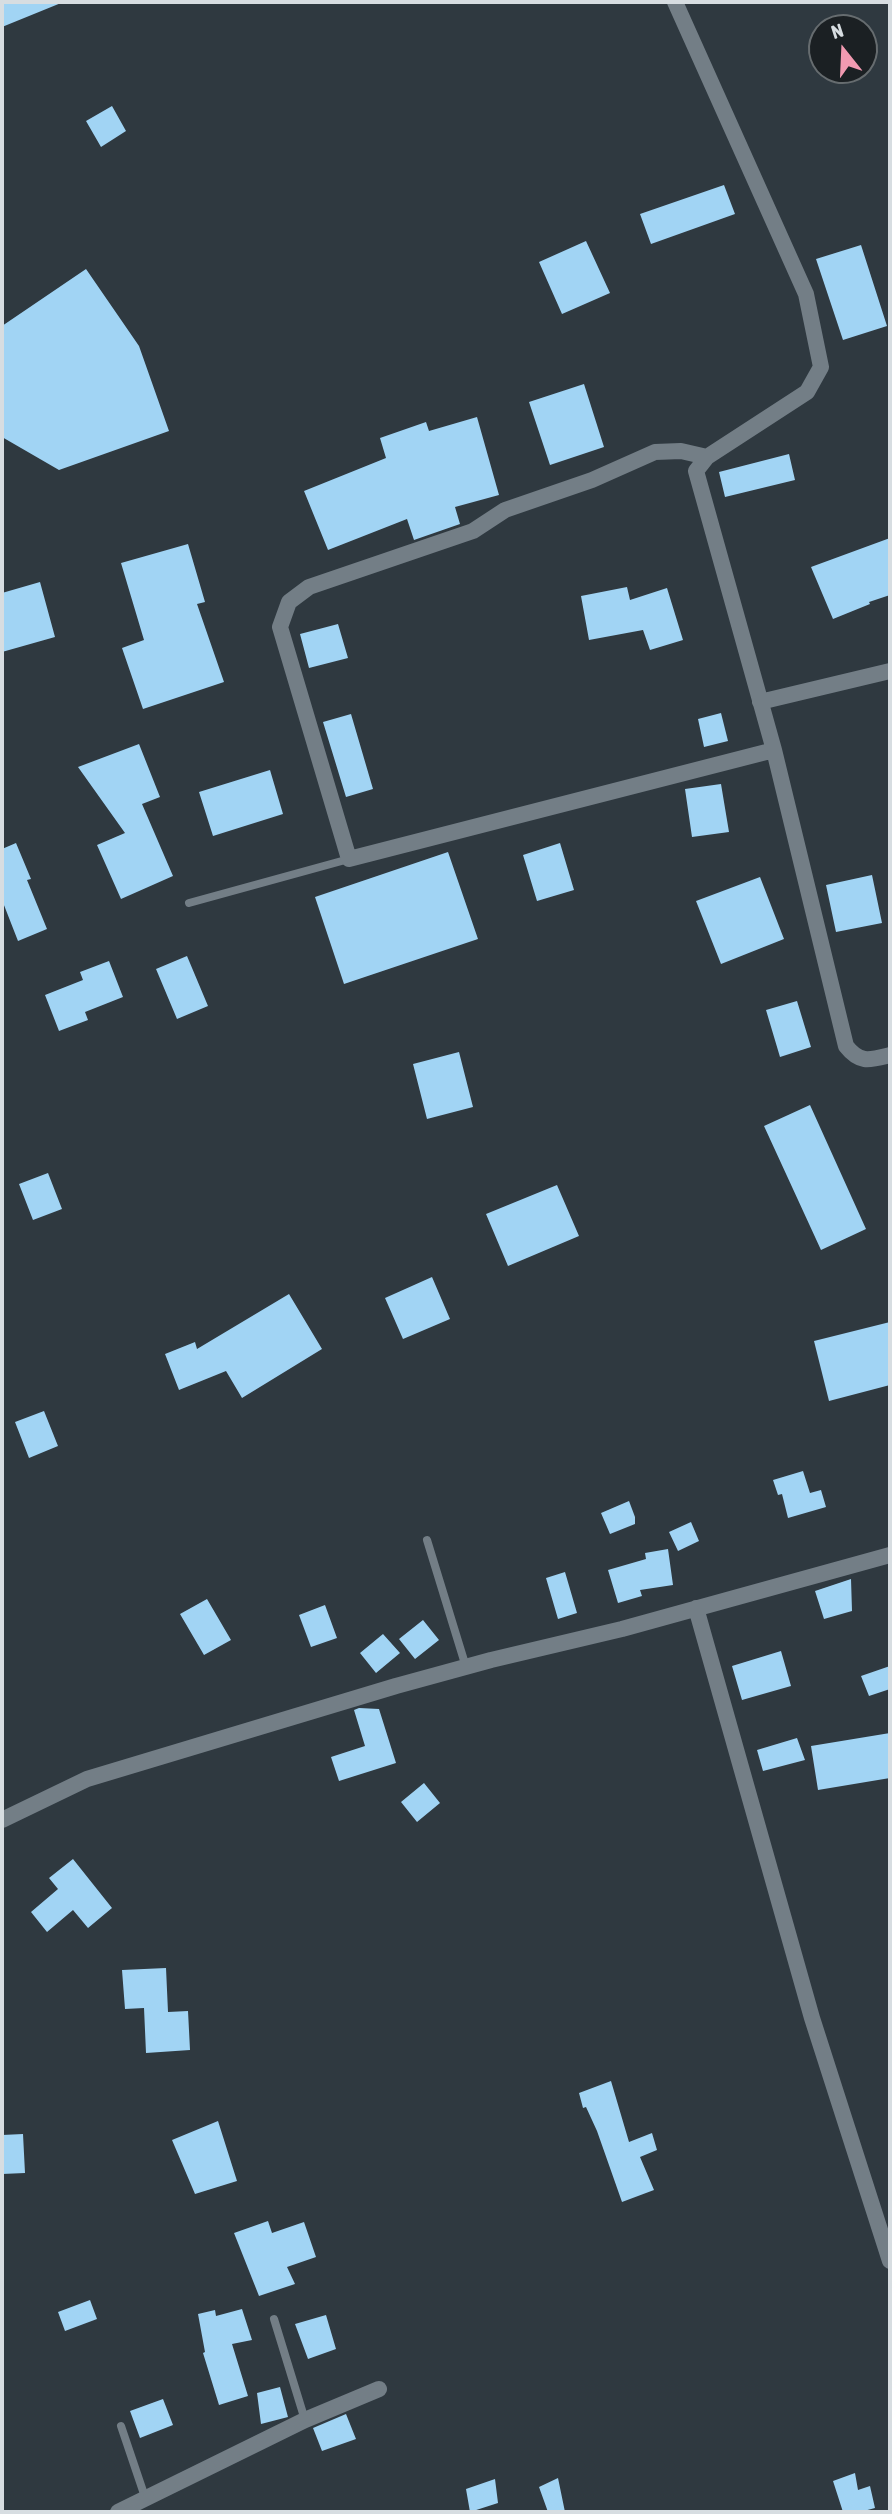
<!DOCTYPE html>
<style>
body{margin:0}
#map{position:relative;width:892px;height:2514px;overflow:hidden;background:#2f3940;font-family:"Asap Condensed",sans-serif}
canvas{display:block}
.frame{position:absolute;inset:0;border:4px solid #d7dde1;pointer-events:none}
.north{position:absolute;left:808px;top:14px;width:70px;height:70px;box-sizing:border-box;background:#1b2023;border:2px solid #666c6f;border-radius:50%;rotate:342deg;font-size:19px;font-weight:700;line-height:28px;text-align:center;color:#d7dde1}
.north::after{content:'';display:block;margin:auto;width:24px;height:32px;background:#f19ab1;clip-path:polygon(50% 0,100% 100%,50% 72%,0 100%)}
</style>
<div id="map">
<canvas width="892" height="2514"></canvas>
<div class="frame"></div>
<div class="north">N</div>
</div>
<script>
const g = document.querySelector('canvas').getContext('2d');
g.lineJoin = 'round';
function fill(path, color) { g.fillStyle = color; g.fill(path, 'evenodd'); }
function trace(path, color, width, dash) { g.strokeStyle = color; g.lineWidth = width; g.lineCap = dash ? 'butt' : 'round'; g.setLineDash(dash || []); g.stroke(path); }
const building = new Path2D(`
 M2,2H61V3L2,27Z
 M112,106L126,131L101,147L86,121Z
 M724,185L735,214L651,244L640,214Z
 M586,241L610,293L562,314L539,262Z
 M861,245L887,326L843,340L816,259Z
 M86,269L139,346L169,431L59,470L2,437V326Z
 M584,384L604,447L550,465L529,402Z
 M477,417L499,495L455,507L460,524L414,540L407,519L328,550L304,491L386,458L380,438L426,422L429,431Z
 M789,454L795,480L725,497L719,472Z
 M890,538V595L869,602L870,604L833,619L811,567Z
 M188,544L205,602L197,604L224,682L143,709L122,648L144,640L121,563Z
 M40,582L55,637L2,652V593Z
 M627,587L630,600L667,588L683,640L650,650L643,630L589,640L581,596Z
 M338,624L348,658L309,668L300,634Z
 M721,713L728,741L704,747L698,719Z
 M351,714L373,789L346,797L323,722Z
 M139,744L160,797L142,804L173,876L121,899L97,845L125,833L78,767Z
 M270,770L283,814L213,836L199,792Z
 M721,784L729,832L692,837L685,789Z
 M16,843L31,879L27,880L47,929L18,941L2,900V849Z
 M560,843L574,890L537,901L523,855Z
 M448,852L478,939L344,984L315,897Z
 M872,875L882,923L836,932L826,885Z
 M760,877L784,939L721,964L696,901Z
 M187,956L208,1006L177,1019L156,969Z
 M109,961L123,997L85,1012L88,1020L59,1031L45,995L83,980L80,972Z
 M797,1001L811,1047L780,1057L766,1010Z
 M459,1052L473,1107L427,1119L413,1064Z
 M810,1105L866,1229L821,1250L764,1126Z
 M48,1173L62,1209L33,1220L19,1184Z
 M557,1185L579,1236L508,1266L486,1214Z
 M432,1277L450,1319L403,1339L385,1298Z
 M289,1294L322,1349L242,1398L226,1371L179,1390L165,1354L195,1342L197,1349Z
 M890,1322V1385L829,1401L814,1341Z
 M44,1411L58,1446L29,1458L15,1422Z
 M803,1471L810,1493L821,1490L826,1507L788,1518L782,1494L778,1495L773,1480Z
 M629,1501L635,1517V1524L610,1534L601,1513Z
 M691,1522L699,1541L678,1551L669,1532Z
 M668,1549L673,1585L640,1590L642,1596L618,1603L608,1570L646,1559L645,1553Z
 M565,1572L577,1613L558,1619L546,1578Z
 M851,1579L852,1611L824,1619L815,1591Z
 M207,1599L231,1640L204,1655L180,1614Z
 M325,1605L337,1638L311,1647L299,1615Z
 M423,1620L439,1640L415,1659L399,1639Z
 M383,1634L400,1653L376,1673L360,1653Z
 M781,1651L791,1686L742,1700L732,1666Z
 M890,1666V1689L869,1696L861,1676Z
 M359,1708L379,1709L396,1763L339,1781L331,1757L365,1746L354,1710Z
 M890,1733V1778L818,1790L811,1746Z
 M797,1738L805,1760L763,1771L757,1750Z
 M424,1783L440,1803L417,1822L401,1802Z
 M73,1859L112,1908L88,1928L73,1910L47,1932L31,1912L58,1889L49,1878Z
 M166,1968L168,2012L188,2011L190,2050L146,2053L144,2008L125,2009L122,1970Z
 M611,2081L629,2142L652,2133L657,2150L640,2157L654,2190L622,2202L597,2131L586,2107L583,2108L579,2093Z
 M218,2121L237,2181L195,2194L172,2140Z
 M23,2134L25,2173L2,2174V2135Z
 M268,2221L272,2233L304,2222L316,2257L287,2267L295,2284L259,2296L234,2233Z
 M90,2300L97,2319L65,2331L58,2312Z
 M242,2309L252,2340L232,2344L248,2396L219,2405L203,2353L205,2352L198,2314L215,2310L216,2316Z
 M326,2315L336,2349L308,2359L295,2324Z
 M280,2387L288,2417L261,2424L257,2393Z
 M163,2399L173,2425L140,2438L130,2411Z
 M346,2414L356,2439L322,2451L313,2428Z
 M855,2473L858,2490L870,2486L875,2508L860,2512H843L833,2481Z
 M558,2478L565,2512H548L539,2487Z
 M495,2479L498,2503L470,2512L466,2489Z`);
const lane = new Path2D(`
 M189,903L349,859
 M427,1540L466,1667
 M274,2319L305,2420
 M121,2426L145,2497`);
const street = new Path2D(`
 M675,2L806,294L821,367L807,392L707,457L696,471L774,750L846,1046C860,1064 870,1060 890,1055
 M707,457L681,451L655,452L592,480L505,510L473,531L309,587L289,602L280,627L349,859L774,750
 M760,702L890,671
 M696,1608L812,2018L890,2261
 M2,1820L87,1779L396,1686L491,1660L622,1629L890,1555
 M118,2512L305,2420L379,2389`);
fill(building, '#a1d4f4');
trace(lane, '#737e86', 8);
trace(street, '#737e86', 16);
</script>
